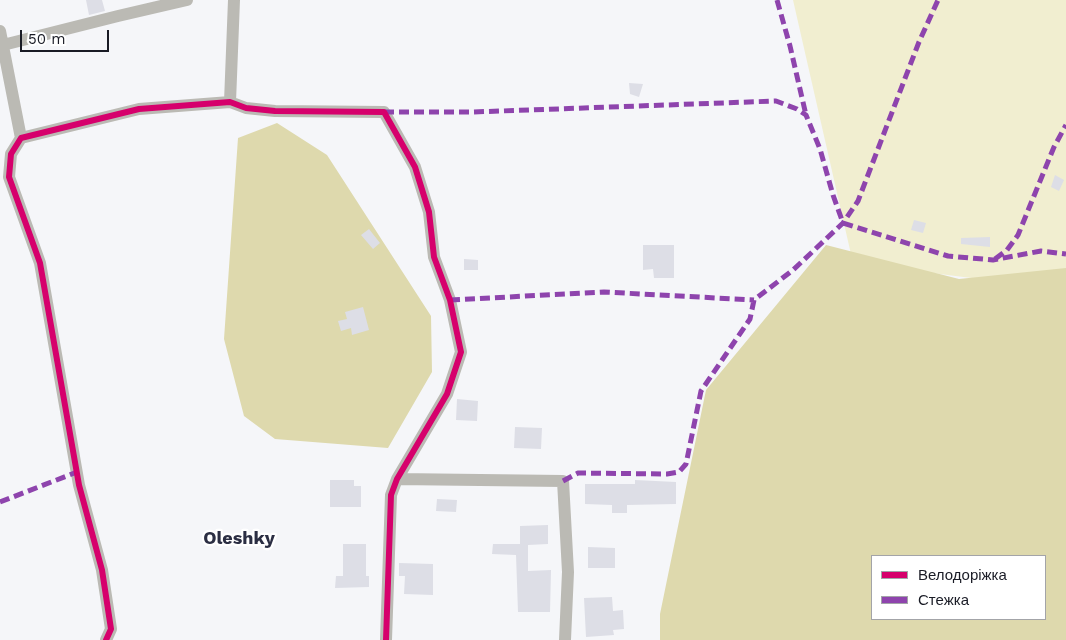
<!DOCTYPE html>
<meta charset="utf-8">
<style>
body{margin:0}
#map{position:relative;width:1066px;height:640px;overflow:hidden;background:#f5f6f9;font-family:"Work Sans",sans-serif}
canvas{display:block}
.legend{position:absolute;left:871px;top:555px;width:175px;height:65px;box-sizing:border-box;background:#fff;border:1px solid #a3a4a8;margin:0;padding:6px 9px;list-style:none;font-size:15px;color:#191b25}
.legend li{display:flex;align-items:center;gap:10px;height:25px}
.legend b{width:25px;border:1px solid #a3a4a8}
.scale{position:absolute;left:20px;top:30px;width:89px;height:22px;box-sizing:border-box;border:2px solid #191b25;border-top:0;padding-left:6px;font-size:15px;line-height:18px;white-space:nowrap;color:#191b25;-webkit-text-stroke:4px #fff;paint-order:stroke}
</style>
<div id="map">
<canvas width="1066" height="640"></canvas>
<ul class="legend">
<li><b style="height:6px;background:#d6006c"></b>Велодоріжка</li>
<li><b style="height:6px;background:#8e44ad"></b>Стежка</li>
</ul>
<div class="scale">50 m</div>
</div>
<script>
const g = document.querySelector('canvas').getContext('2d');
g.lineJoin = 'round';
function fill(path, color) { g.fillStyle = color; g.fill(path, 'evenodd'); }
function trace(path, color, width, dash) { g.strokeStyle = color; g.lineWidth = width; g.lineCap = dash ? 'butt' : 'round'; g.setLineDash(dash || []); g.stroke(path); }
function drawText(font, color, halo, rows, align = 'center') {
  g.font = font + ' "Work Sans",sans-serif'; g.lineWidth = 4.5; g.setLineDash([]); g.textBaseline = 'middle'; g.strokeStyle = halo; g.fillStyle = color; for (const [text, x, y, turn = 0] of rows) {
    g.save(); g.translate(x, y); g.rotate((+turn || 0) * Math.PI / 180); g.textAlign = isNaN(turn) ? turn : align; if (halo) g.strokeText(text, 0, 0); g.fillText(text, 0, 0); g.restore();
  }
}
const green = new Path2D(`
 M793,0H1066V290L853,263Z`);
const forest = new Path2D(`
 M277,123L327,155L431,316L432,372L388,448L275,439L244,416L224,339L238,138Z
 M826,245L959,279L1066,268V640H660V614L706,390ZM1045,556V619H872V556Z`);
const building = new Path2D(`
 M86,0H102L105,11L89,15Z
 M629,83L643,84L639,97L630,94Z
 M1055,175L1064,180L1059,191L1051,187Z
 M914,220L926,223L923,233L911,230Z
 M369,229L380,243L373,249L361,235Z
 M990,237V247L961,244V238Z
 M643,245H674V278H654L653,269L643,270Z
 M464,259L478,260V270H464Z
 M363,307L369,330L352,335L351,328L341,331L338,321L347,319L345,312Z
 M457,399L478,401L477,421L456,420Z
 M515,427L542,428L541,449L514,448Z
 M330,480H354V486H361V507H330Z
 M635,480L676,482V504L627,505V513H612V505L585,504V484H635Z
 M437,499L457,500L456,512L436,511Z
 M548,525V544L528,545V571L551,570L550,612H518L516,555L492,554L493,544H520V526Z
 M343,544H366V576H369V587L335,588L336,576H343Z
 M588,547L615,548V568H588Z
 M399,563L433,564V595L404,594L405,576H399Z
 M612,597L613,611L623,610L624,629L613,630L614,635L586,637L584,598Z`);
const minor = new Path2D(`
 M0,31L21,138
 M3,45L118,16L187,0
 M230,102L234,0
 M397,479L563,481L568,572L565,640
 M106,640L111,629L102,570L79,485L40,263L9,177L11,154L21,138L139,109L230,102L246,108L275,111L384,112L415,167L429,212L434,257L450,300L461,352L447,394L397,479L391,495L386,640`);
const quiet = new Path2D(`
 M777,0L790,46L806,115
 M384,112H473L776,101L797,109L806,115L820,149L833,195L843,223L948,256L993,260L1041,251L1066,254
 M995,259L1007,250L1018,235L1054,147L1066,125
 M450,300L604,292L754,300
 M563,481L578,473L667,474L679,472L686,464L701,391L750,319L754,300L793,270L843,223L858,201L919,42L938,0
 M0,502L77,472`);
const cycleway = new Path2D(`
 M106,640L111,629L102,570L79,485L40,263L9,177L11,154L21,138L139,109L230,102L246,108L275,111L384,112L415,167L429,212L434,257L450,300L461,352L447,394L397,479L391,495L386,640`);
const quarterNames = [
 ["Oleshky",239,539]
];
fill(green, '#f1eed0');
fill(forest, '#ded9ad');
fill(building, '#dddee6');
trace(minor, '#bbbab4', 12);
trace(quiet, '#8e44ad', 5, [10, 5]);
trace(cycleway, '#d6006c', 6);
drawText('bold 18px', '#2b2e43', '#fff', quarterNames);
</script>
